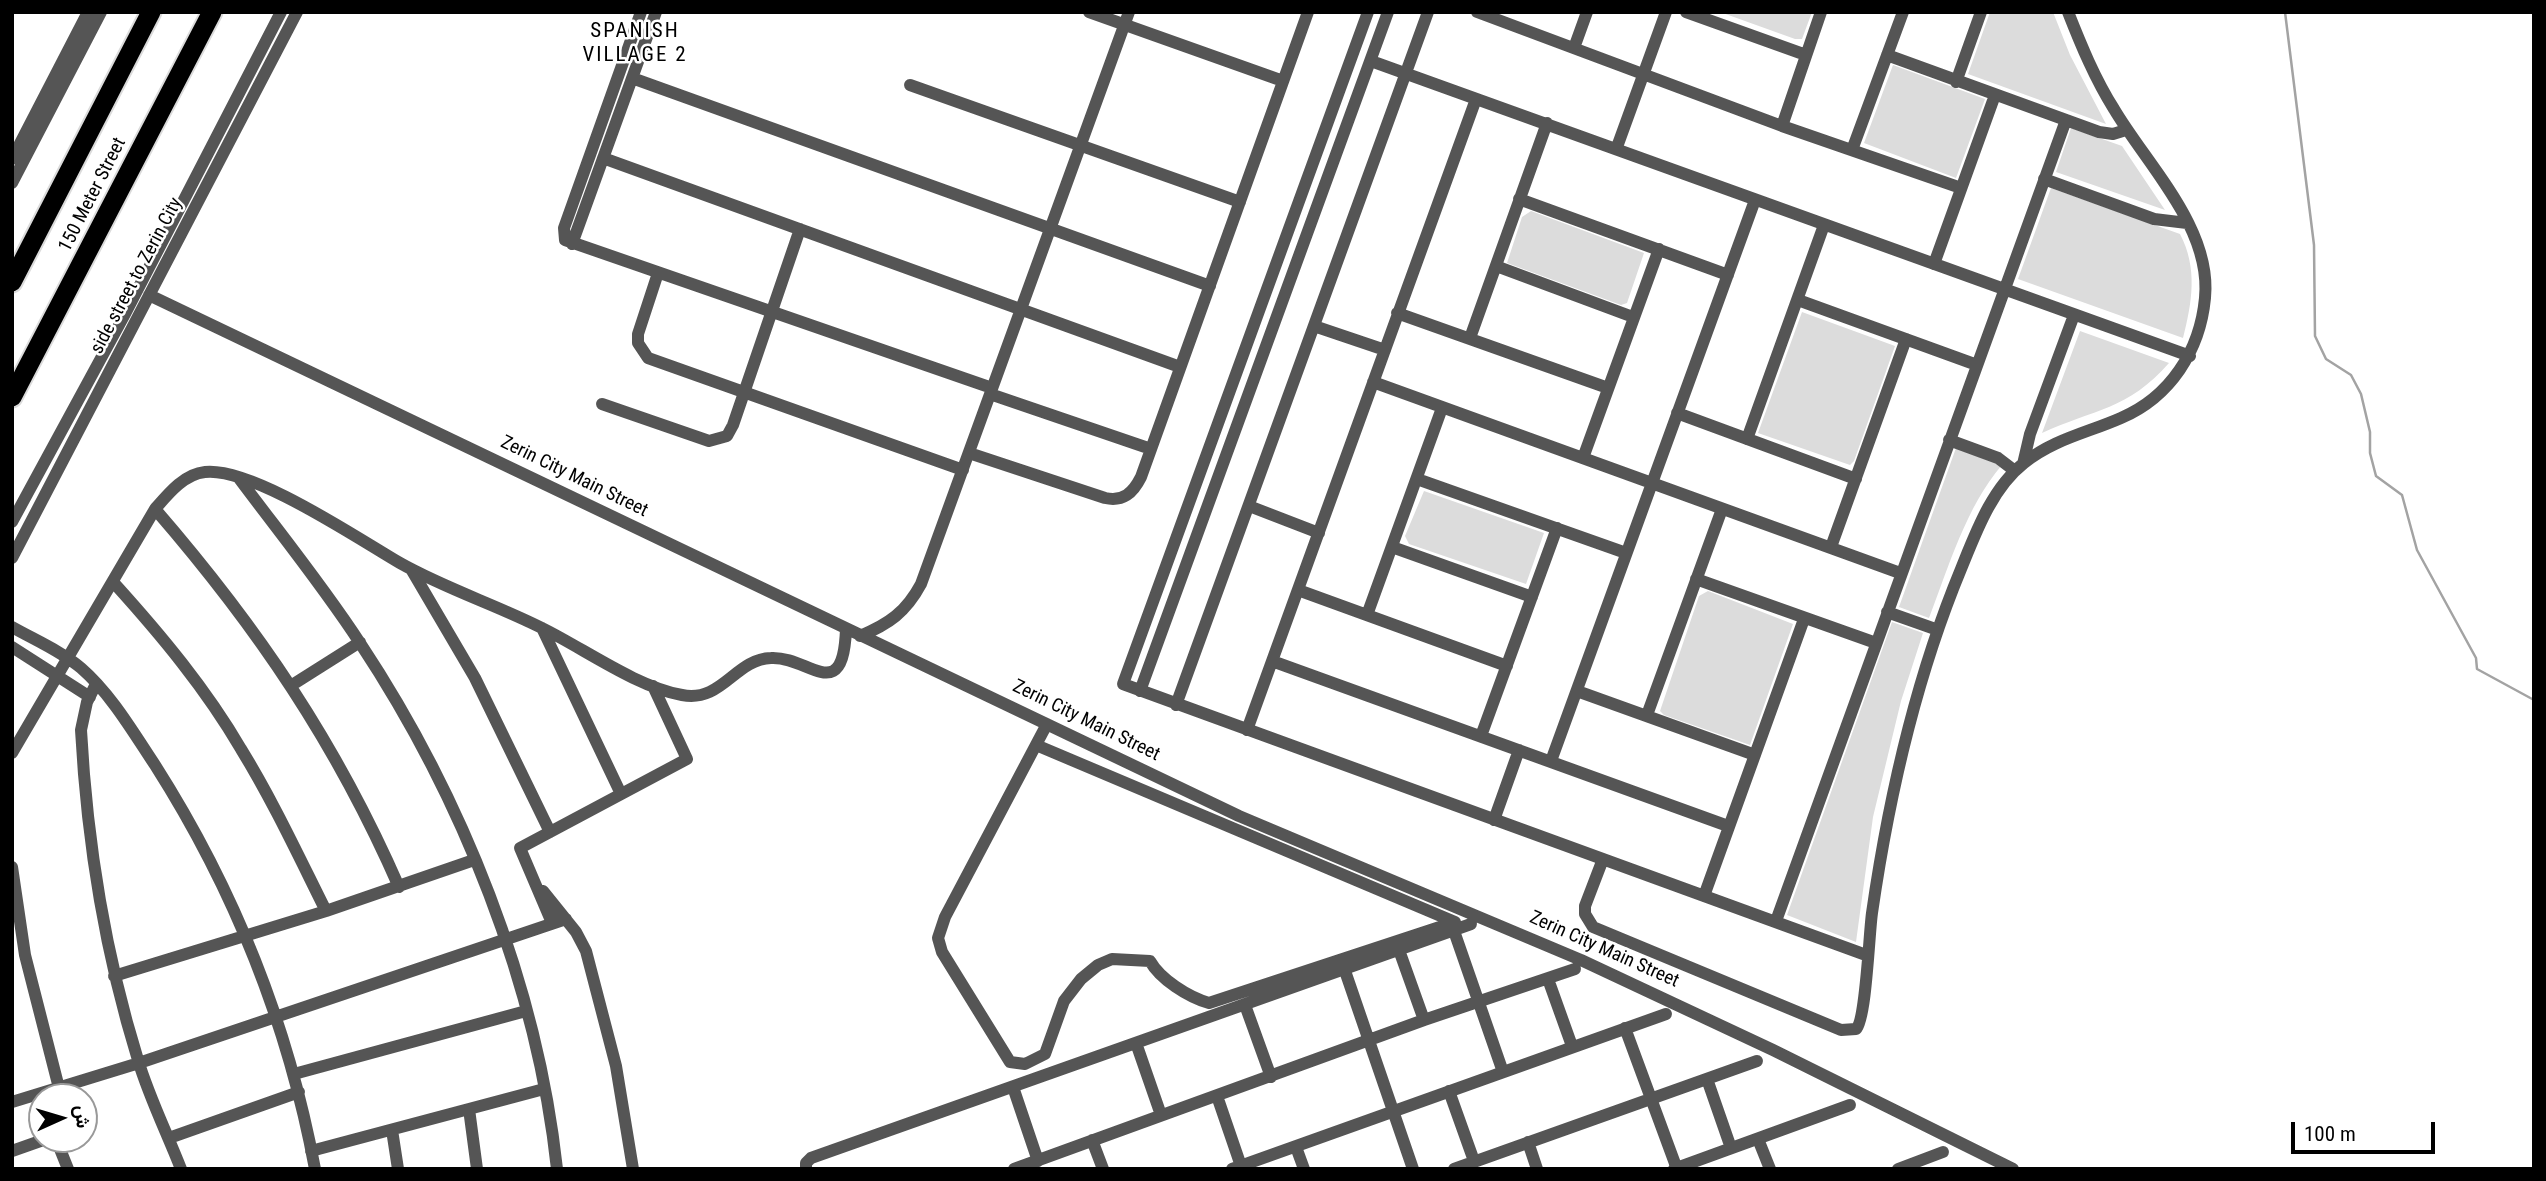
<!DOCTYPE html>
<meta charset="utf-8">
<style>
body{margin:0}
#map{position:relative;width:2546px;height:1181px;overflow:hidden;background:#fff;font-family:"Roboto Condensed",Vazirmatn,sans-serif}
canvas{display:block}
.frame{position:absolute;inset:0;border:14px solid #000;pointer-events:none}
.north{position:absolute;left:28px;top:1083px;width:70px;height:70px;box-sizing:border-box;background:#fff;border:2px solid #999;border-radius:50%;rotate:86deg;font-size:19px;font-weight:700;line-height:28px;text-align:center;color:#000}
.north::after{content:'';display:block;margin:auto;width:24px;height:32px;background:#000;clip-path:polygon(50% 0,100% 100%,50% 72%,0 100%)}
.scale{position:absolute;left:2291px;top:1122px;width:144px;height:32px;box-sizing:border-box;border:4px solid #000;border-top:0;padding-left:9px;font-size:21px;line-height:24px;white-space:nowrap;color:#000;-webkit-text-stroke:5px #fff;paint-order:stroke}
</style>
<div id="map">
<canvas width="2546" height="1181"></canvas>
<div class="frame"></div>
<div class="north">ش</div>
<div class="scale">100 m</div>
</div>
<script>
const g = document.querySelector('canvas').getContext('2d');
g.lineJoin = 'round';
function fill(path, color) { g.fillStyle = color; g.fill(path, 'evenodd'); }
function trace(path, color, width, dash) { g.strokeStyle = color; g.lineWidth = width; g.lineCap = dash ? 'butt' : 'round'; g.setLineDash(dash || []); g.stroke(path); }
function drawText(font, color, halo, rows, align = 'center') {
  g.font = font + ' "Roboto Condensed",sans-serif'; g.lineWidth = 5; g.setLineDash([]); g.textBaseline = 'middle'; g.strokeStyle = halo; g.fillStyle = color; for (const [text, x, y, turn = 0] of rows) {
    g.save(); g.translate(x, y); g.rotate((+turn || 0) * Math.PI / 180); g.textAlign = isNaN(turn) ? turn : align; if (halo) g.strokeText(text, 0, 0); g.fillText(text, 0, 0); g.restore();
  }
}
const green = new Path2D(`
 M1720,12H1812L1802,39H1795Z
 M1990,12H2053L2070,55L2106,124L1968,74Z
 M1893,65L1985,99L1956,178L1864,143Z
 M2071,128L2122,146L2165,210L2056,172Z
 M2051,188L2180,234C2198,268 2192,303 2183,338L2018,279Z
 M1531,211L1644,253L1627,303L1621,305L1507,263L1522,217Z
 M1802,312L1895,346L1854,461L1850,465L1758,433Z
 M2080,331L2169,363C2128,410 2094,409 2042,433Z
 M1956,448L2002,465C1966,507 1949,566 1929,618L1899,607Z
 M1424,491L1544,533L1526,584L1409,544L1405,536Z
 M1708,591L1793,624L1750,745L1664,715L1660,711L1699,596Z
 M1892,622L1923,633L1901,701L1873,817L1856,942L1787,915Z`);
const stream = new Path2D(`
 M2285,12L2314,245L2315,336L2326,359L2351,375L2361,394L2370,432V453L2376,476L2402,495L2417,550L2476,658L2477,669L2534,700`);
const minor = new Path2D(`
 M641,12L564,228L565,240L992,388
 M1089,12L1283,81
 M1368,12L1123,684L1866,955
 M1477,12L1782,126L1961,188
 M1686,12L1806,55
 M1574,48L1587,12
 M1887,55L2099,132L2113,134L2126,130
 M1371,61L2190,356
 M632,78L1210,286
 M1956,82L1981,12
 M910,85L1240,202
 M1782,126L1821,12
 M1617,147L1666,12
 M1852,150L1903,12
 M603,158L1180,367
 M12,159L88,12
 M2044,179L2154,219L2187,223
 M12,183L101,12
 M1519,199L1728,275
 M572,244L656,12
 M1934,264L1995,95
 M1496,266L1633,317
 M658,273L638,334V343L648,358L963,470
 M149,295L1239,816L1581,960L1773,1050L2013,1169
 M1798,300L1977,365
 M1397,313L1608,388
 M1314,326L1385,350
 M1470,338L1547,123
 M1373,382L1900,573
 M990,394L1151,449
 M602,404L709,441L727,436L733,425L800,229
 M1677,413L1856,479
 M1747,439L1824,225
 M1949,440L1998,458L2015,471
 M969,453L1105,498C1123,502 1133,493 1141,477L1308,12
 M1583,458L1659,249
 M2023,464L2030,434L2074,315
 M238,477C279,532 323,586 360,643C462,797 537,984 557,1169
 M1417,479L1626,553
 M1249,506L1319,533
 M155,509C258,628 336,743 399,887
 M12,522L125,314L281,12
 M1392,547L1532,597
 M1831,547L1906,339
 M12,558L297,12
 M411,569L475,678L550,832
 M1696,579L1876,643
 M114,583C161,635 206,689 241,749C273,801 299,857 326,911
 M1298,590L1507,666
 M1887,612L1938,630
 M1367,615L1442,408
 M12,627C35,640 61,651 81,668C111,694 133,732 155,765C234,889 288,1024 315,1169
 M542,628L621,794
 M860,636C889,624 906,612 921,584L1129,12
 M12,647L90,697
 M1272,661L1728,826
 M96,684L87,702L81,730C87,842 105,953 138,1060C149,1097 167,1133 181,1169
 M292,685L360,642
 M1140,691L1388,12
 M1577,691L1755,755
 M1176,705L1428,12
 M1647,715L1722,509
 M1247,730L1476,99
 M1481,736L1557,528
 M1036,745L1455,922L1209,1003C1188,997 1160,979 1150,961L1112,959L1098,965L1081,979L1064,1001L1045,1054L1025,1064L1010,1062L942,952L938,938L945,917L1047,724
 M12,753L155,509C168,494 184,474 205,472C252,467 357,538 400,563C446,589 497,605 544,629C586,650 637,687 682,695C722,703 735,659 771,658C809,656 843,707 846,629
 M1551,761L1755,200
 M1494,820L1519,750
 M1603,859L1585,906V914L1593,927L1841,1030L1856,1029C1866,1020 1869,934 1872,913C1889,795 1915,680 1961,569C1976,532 1992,488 2024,463C2054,439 2087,433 2121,418C2170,397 2200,351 2205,298C2212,228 2147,165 2114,109C2095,79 2081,45 2068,12
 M12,867L25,955L59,1088
 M543,891L576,932L586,951L616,1066L633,1169
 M1704,896L1804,619
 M1776,921L2066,120
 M552,923L520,848L687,759L653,686
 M1454,931L1503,1072
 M1399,950L1424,1020
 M1344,968L1413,1169
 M114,976L326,911L474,860
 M1548,979L1572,1046
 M1245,1005L1271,1077
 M1625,1028L1677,1169
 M1136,1043L1161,1115
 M294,1074L526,1011
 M1707,1079L1731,1148
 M1013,1087L1038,1161
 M1449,1091L1474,1161
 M1217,1096L1241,1166
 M12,1102L139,1063L566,919
 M469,1109L477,1169
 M392,1130L398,1169
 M169,1138L299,1092
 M56,1139L68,1169
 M1758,1139L1770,1169
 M1092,1140L1103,1169
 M1528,1142L1537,1169
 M1296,1147L1304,1169
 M12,1151L46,1139
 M311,1151L544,1089
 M806,1169V1163L811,1158L1471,924
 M1014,1169L1424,1020L1575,969
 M1232,1169L1666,1014
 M1454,1169L1757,1061
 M1674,1169L1850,1105
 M1898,1169L1943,1152`);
const highway = new Path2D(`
 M12,282L151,12
 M12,397L212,12`);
const streetNames = [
 ["150 Meter Street",93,195,-63],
 ["side street to Zerin City",137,276,-62],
 ["Zerin City Main Street",574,477,26],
 ["Zerin City Main Street",1086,721,26],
 ["Zerin City Main Street",1604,950,24]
];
const neighbourhoodNames = [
 ["SPANISH",635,32],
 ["VILLAGE 2",635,56]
];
fill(green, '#dcdcdc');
trace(stream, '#a3a3a3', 2.5);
trace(highway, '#dbdbdb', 23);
trace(minor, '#555', 12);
trace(highway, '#000', 19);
drawText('19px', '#000', '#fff', streetNames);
g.letterSpacing = '2px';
drawText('21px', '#000', '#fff', neighbourhoodNames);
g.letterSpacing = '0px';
</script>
